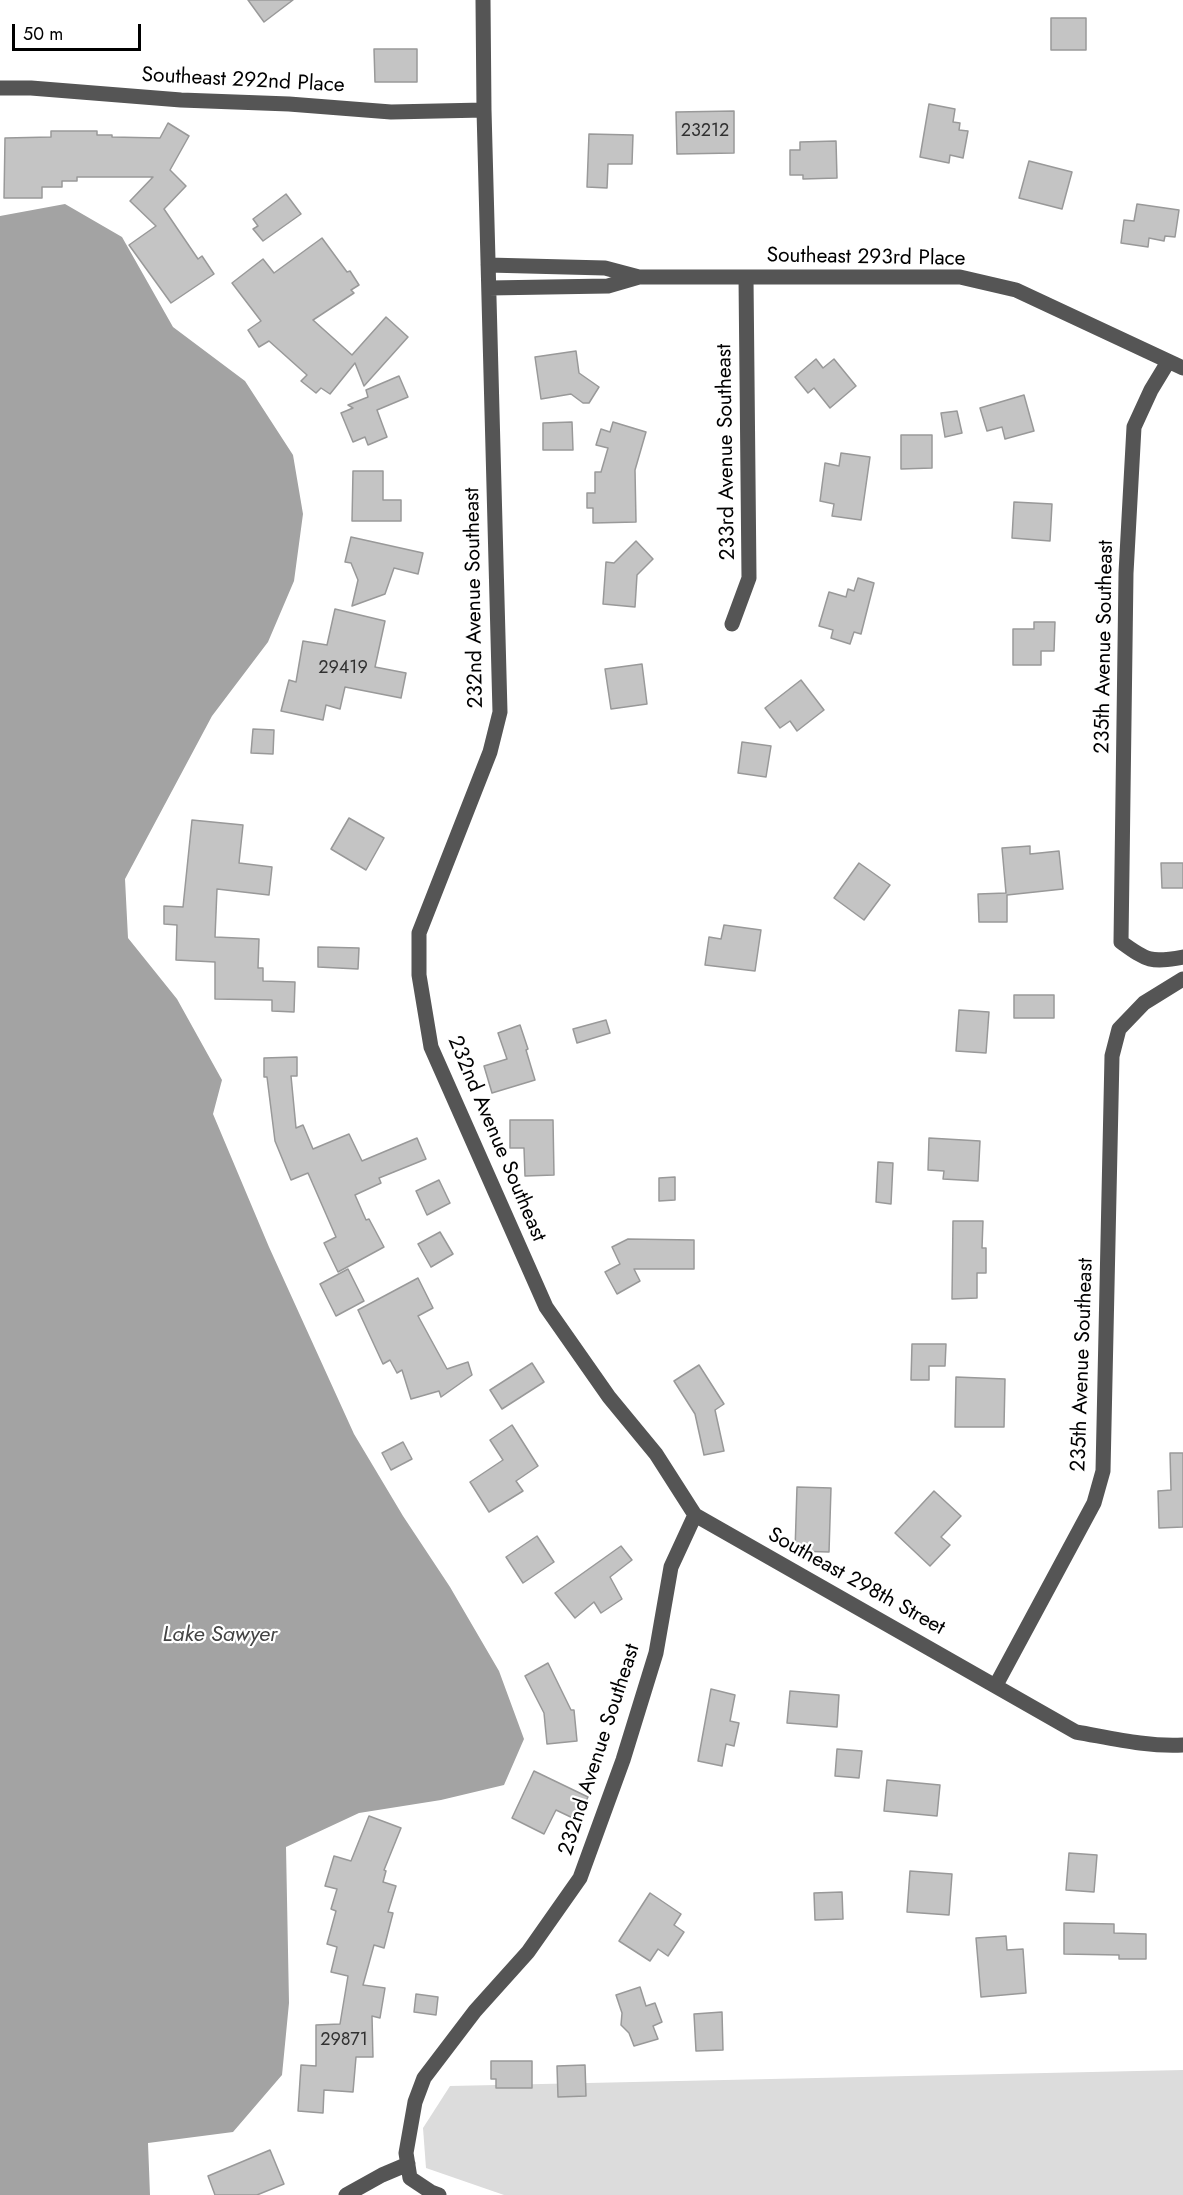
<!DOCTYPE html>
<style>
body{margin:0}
#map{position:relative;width:1183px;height:2195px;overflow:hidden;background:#fff;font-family:Jost,sans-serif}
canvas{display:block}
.scale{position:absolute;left:12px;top:24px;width:129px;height:27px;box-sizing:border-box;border:3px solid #000;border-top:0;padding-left:8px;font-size:18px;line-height:21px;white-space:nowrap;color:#000;-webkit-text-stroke:4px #fff;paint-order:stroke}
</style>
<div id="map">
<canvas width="1183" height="2195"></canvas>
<div class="scale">50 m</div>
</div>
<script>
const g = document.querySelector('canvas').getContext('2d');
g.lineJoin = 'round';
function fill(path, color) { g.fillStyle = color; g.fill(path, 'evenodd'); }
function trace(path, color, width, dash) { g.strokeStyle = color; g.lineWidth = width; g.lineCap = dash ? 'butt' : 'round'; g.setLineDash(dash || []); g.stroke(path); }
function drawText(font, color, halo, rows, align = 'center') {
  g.font = font + ' Jost,sans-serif'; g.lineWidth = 4.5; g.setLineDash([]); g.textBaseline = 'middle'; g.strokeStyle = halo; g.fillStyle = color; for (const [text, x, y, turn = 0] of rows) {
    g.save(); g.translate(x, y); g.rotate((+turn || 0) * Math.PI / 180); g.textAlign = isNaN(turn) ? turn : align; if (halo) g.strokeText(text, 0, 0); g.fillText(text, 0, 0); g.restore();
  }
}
const green = new Path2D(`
 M1183,2070V2195H504L426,2168L423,2128L450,2086Z`);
const water = new Path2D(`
 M65,204L122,237L173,327L245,381L293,455L303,514L294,581L268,642L212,716L125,879L128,938L177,999L222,1080L213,1114L269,1247L354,1434L403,1516L450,1587L499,1671L524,1739L504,1785L441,1800L359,1813L286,1847L289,2003L282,2075L233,2132L148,2143L150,2195H0V216Z`);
const building = new Path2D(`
 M248,0H293L264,22Z
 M1051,18H1086V50H1051Z
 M374,49H417V82H375Z
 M929,104L955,109L953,122L960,123L959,130L968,131L963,158L950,155L949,163L920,157Z
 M734,111V153L677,154L676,112Z
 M168,123L189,136L170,170L186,186L164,209L198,259L202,256L214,274L171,303L129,245L156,226L130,201L153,177H77V181H62V187H42V198H4L5,138L51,137V131H97V135H112V137L160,138Z
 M589,134L633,135L632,164H608L607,188L587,187Z
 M836,141L837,178L803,179V175H790V150H800V142Z
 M1029,161L1072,172L1062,209L1019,198Z
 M286,194L301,214L263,241L253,229L258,226L253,219Z
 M1137,204L1179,210L1175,237L1165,236L1164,241L1149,238L1148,247L1121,243L1124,220L1134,221Z
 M322,238L347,272L350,271L359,285L351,290L354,293L313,320L352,355L386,317L408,337L364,386L355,363L330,394L321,388L316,393L301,381L307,375L269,341L259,347L248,330L261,321L232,283L263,259L274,273Z
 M576,351L579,373L599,387L589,403H583L571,394L541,399L535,357Z
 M816,359L823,368L834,359L856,386L830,408L814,388L808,393L795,377Z
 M399,376L408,397L377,410L387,437L368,445L365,437L353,442L341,413L353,408L348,405L368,397L366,390Z
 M1024,395L1034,431L1005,439L1002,427L987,431L980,408Z
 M957,411L962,433L945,437L941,413Z
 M572,422L573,450H543V423Z
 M613,422L646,432L635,470L636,522L593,523V508H587V493H595V472H601L608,448L596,445L601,429L610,432Z
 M901,435H932V468L901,469Z
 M841,453L870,457L861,520L832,516L834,504L820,501L825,463L839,466Z
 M353,471H383V500H401V521H352Z
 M1014,502L1052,504L1050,541L1012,538Z
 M351,537L423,553L418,574L394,568L385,594L352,606L358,580L351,563L345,562Z
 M636,541L653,559L637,575L635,607L603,604L606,562L614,563Z
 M858,578L874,583L861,634L854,632L850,644L831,638L833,630L819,626L829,592L846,597L848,589L854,591Z
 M335,609L385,621L375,667L406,673L401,698L345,687L340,709L326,705L323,720L281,711L289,680L296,682L303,641L327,645Z
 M1034,622H1055L1054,651H1041V665H1013V629H1034Z
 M642,664L647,704L611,709L605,669Z
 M801,680L824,710L797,731L790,721L780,728L765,708Z
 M253,729L274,730L273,754L251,753Z
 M742,742L771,746L766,777L738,773Z
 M349,818L384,838L366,870L331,849Z
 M192,820L243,825L239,863L272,867L269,895L217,889L215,937L259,939L258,968H263V981L295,982L294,1012L272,1011V1000L215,999V962L176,960L177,925L164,924V906L183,907Z
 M1030,846V854L1059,851L1063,889L1007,895V922H979L978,894L1006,893L1002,848Z
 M859,863L890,885L864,920L834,898Z
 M1161,863H1183V888H1162Z
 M724,925L761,930L755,971L705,965L709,937L721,939Z
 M318,947L359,948L358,969L318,967Z
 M1014,995H1054V1018H1014Z
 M959,1010L989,1012L986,1053L956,1051Z
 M606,1020L610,1033L577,1043L573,1029Z
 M520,1025L528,1049L526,1050L535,1080L492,1093L484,1066L507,1059L498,1033Z
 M297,1057V1076H291L296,1128L303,1125L313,1149L349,1134L362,1161L417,1138L426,1159L379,1178L381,1183L355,1195L366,1220L369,1219L384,1247L338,1272L324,1243L336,1237L308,1173L291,1180L275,1141L267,1077H264V1058Z
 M510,1120H553L554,1175L525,1176L524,1148H510Z
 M929,1138L980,1141L978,1181L943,1179L944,1171L928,1170Z
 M878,1162L893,1163L891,1204L876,1202Z
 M675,1177V1200L659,1201V1178Z
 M439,1180L450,1203L427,1215L416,1191Z
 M953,1221H983L982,1248H986V1273H977V1298L952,1299Z
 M440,1232L453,1254L431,1267L418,1244Z
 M628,1239L694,1240V1269H634L640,1281L617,1294L605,1272L620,1264L612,1247Z
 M348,1269L364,1301L336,1316L320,1284Z
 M418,1278L433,1308L418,1316L447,1369L468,1362L472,1375L441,1397L439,1391L411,1399L402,1370L397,1373L390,1360L383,1364L358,1310Z
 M912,1344H946L945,1366H929V1380H911Z
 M532,1363L544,1382L502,1409L490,1390Z
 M699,1365L724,1404L715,1410L724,1451L704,1455L695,1414L674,1381Z
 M956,1377L1005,1379L1004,1427H955Z
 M512,1425L538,1466L516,1481L523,1491L489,1512L470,1482L503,1460L490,1440Z
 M403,1442L412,1459L391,1470L382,1453Z
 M1170,1453H1183V1527L1159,1528L1158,1491L1171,1490Z
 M797,1487L831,1488L829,1552L795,1551Z
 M934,1491L961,1516L941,1537L950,1545L930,1566L895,1533Z
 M537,1536L554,1562L523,1583L506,1557Z
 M621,1546L632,1560L610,1577L622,1599L601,1613L594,1602L575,1618L555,1593Z
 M548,1663L571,1710H574L577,1741L547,1744L544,1713L525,1676Z
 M711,1689L735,1695L730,1721L739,1723L734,1746L726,1744L722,1766L698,1761Z
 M790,1691L839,1695L837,1727L787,1723Z
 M837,1749L862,1751L859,1778L835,1776Z
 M534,1771L588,1797L577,1820L556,1810L544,1834L512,1818Z
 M887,1780L940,1785L937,1816L884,1811Z
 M369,1816L401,1828L384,1870L386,1871L383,1882L396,1886L388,1912L393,1913L384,1948L374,1945L363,1985L385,1988L380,2018L372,2016L373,2057H356L353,2092L324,2090L323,2113L298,2111L301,2065L316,2066V2025L340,2024L348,1976L331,1972L337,1947L327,1944L336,1911L331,1909L337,1889L325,1886L334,1856L351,1861Z
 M1069,1853L1097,1855L1094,1892L1066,1890Z
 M910,1871L952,1874L949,1915L907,1912Z
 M842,1892L843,1919L815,1920L814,1893Z
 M650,1893L681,1914L674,1925L684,1932L668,1956L658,1949L650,1961L619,1941Z
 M1064,1923L1114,1924V1933L1146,1934V1959H1119V1955L1064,1954Z
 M1006,1936L1007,1950L1023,1949L1026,1993L981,1997L976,1938Z
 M640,1987L646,2006L655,2003L662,2022L653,2026L658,2039L634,2046L629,2033L621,2025L622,2013L616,1995Z
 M416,1994L438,1997L436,2015L414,2012Z
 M722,2012L723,2050L696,2051L694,2014Z
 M491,2061H532V2088H496V2079H491Z
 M585,2065L586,2096L558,2097L557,2066Z
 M270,2150L284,2184L257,2195H215L208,2176Z`);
const minor = new Path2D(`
 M0,88H31L181,100L289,104L391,112L484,110
 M488,265L605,268L639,277L608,286L489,288
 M639,277H960L1016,290L1183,368
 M1168,362L1151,390L1134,427L1126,573L1121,942C1147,961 1151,963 1183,957
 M732,624L749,578L746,277
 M695,1515L1076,1732C1111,1738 1147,1747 1183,1745
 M996,1685L1094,1503L1103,1471L1112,1056L1119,1029L1144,1003L1183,979
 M346,2195L382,2175L408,2164
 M439,2195L431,2192L410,2178L406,2153L415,2102L424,2078L475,2011L528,1952L580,1878L623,1760L656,1653L671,1567L695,1515L656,1454L609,1397L546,1307L431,1047L419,975V933L490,752L500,712L484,110L483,0`);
const numberNames = [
 ["23212",705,132],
 ["29419",343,669],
 ["29871",344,2041]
];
const streetNames = [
 ["Southeast 292nd Place",243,81,3],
 ["Southeast 293rd Place",866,258,1],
 ["233rd Avenue Southeast",727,452,-91],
 ["232nd Avenue Southeast",475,598,-91],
 ["235th Avenue Southeast",1105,647,-89],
 ["232nd Avenue Southeast",496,1139,67],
 ["235th Avenue Southeast",1083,1365,-88],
 ["Southeast 298th Street",856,1582,29],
 ["232nd Avenue Southeast",600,1750,-72]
];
const waterNames = [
 ["Lake Sawyer",220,1636]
];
fill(green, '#dcdcdc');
fill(water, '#a3a3a3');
fill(building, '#c4c4c4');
trace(building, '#999', 1.5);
trace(minor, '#555', 15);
drawText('18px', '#313131', null, numberNames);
drawText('21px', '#000', '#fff', streetNames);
drawText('italic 22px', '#444', '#fff', waterNames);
</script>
